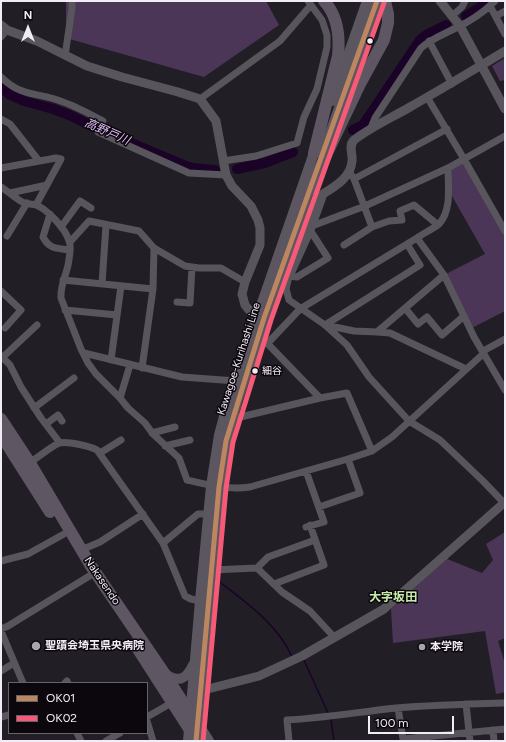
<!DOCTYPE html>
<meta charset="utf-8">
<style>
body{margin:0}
#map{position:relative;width:506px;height:742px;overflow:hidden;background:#221e26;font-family:Figtree,sans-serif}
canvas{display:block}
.frame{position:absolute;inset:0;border:2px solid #f2ecf6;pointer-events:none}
.legend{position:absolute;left:8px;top:682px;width:140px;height:52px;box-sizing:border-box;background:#0b070d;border:1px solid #67636a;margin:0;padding:5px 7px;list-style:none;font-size:12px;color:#f2ecf6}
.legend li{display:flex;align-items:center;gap:8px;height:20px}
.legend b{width:20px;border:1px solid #67636a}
.north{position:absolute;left:8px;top:8px;width:40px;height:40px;-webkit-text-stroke:3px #0b070d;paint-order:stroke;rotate:0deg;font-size:11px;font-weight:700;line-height:16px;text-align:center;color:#f2ecf6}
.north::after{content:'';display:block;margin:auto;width:14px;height:18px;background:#f2ecf6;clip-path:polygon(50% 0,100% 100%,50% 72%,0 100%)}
.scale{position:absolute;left:368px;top:716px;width:86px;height:18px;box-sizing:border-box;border:2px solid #f2ecf6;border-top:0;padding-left:5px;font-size:12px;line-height:14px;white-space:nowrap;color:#f2ecf6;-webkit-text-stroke:3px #0b070d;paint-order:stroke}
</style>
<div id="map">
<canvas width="506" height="742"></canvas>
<div class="frame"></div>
<ul class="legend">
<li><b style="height:5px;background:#bb8660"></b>OK01</li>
<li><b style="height:5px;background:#f75a77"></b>OK02</li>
</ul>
<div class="north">N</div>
<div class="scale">100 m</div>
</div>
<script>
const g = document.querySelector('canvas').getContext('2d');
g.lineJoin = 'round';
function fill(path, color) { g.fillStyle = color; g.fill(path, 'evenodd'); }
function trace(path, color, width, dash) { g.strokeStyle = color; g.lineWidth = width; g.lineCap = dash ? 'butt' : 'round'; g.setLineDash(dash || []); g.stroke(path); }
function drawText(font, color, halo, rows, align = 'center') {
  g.font = font + ' Figtree,"Noto Sans JP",sans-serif'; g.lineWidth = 3; g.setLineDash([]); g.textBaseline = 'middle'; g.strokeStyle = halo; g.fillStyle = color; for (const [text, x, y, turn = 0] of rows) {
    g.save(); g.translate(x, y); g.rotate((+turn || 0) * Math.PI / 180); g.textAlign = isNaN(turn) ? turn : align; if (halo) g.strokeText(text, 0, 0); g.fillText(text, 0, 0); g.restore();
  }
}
const green = new Path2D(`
 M66,1H266L279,25L204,77L66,38Z
 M505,58V80L500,81L492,66Z
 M464,159L505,235V311L470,329L444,275L485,254L448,189V168Z
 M505,532V638L498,641L505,664V692L496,694L485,631L393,643L391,609L447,559L482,573L493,560L486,544Z`);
const stream = new Path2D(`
 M221,583C248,604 278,625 292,657
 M303,658L328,713
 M331,719L334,741`);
const river = new Path2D(`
 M466,16L479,8L486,1
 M1,87L10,95L24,101L53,109L69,115L94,127L186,166L193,168L215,170
 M353,130L363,125L420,40L426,35L446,25
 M237,169L265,163L293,152`);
const street = new Path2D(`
 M490,6L505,34
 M453,15L462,7L465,1
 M496,16L505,11
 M1,37L7,30
 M429,41L452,84
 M65,56L72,8V1
 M1,77C22,98 39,92 63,102C77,107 90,114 103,121L98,132L189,173L226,175
 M427,97L464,159L505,231
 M200,99L280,41L311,5L308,1
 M1,119L10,124L39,161
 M370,130L375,118L421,48C431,39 442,35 454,29C469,22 483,13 495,1
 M223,161L256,156L297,143L304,117L317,89L327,47V35L322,20L311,5
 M1,168L56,158L61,159L36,205
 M448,168C448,186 452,210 439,224C433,229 424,233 417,238L444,275L474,337L505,390
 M349,171L354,179L372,227L389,221L402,220L400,211L414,205L438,225
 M354,179L447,129
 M1,187C9,192 16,199 24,203C28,204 33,204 36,205C47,209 66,229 69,241C71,246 70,254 69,259C68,273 60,283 61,298L81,349L88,363L96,374L120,398L128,408L145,423L153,434L179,458L187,480C208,485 228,490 250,487L348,459L372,451L392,437L483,354L485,350L505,339
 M10,193L47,185
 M50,214L43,237C50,250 57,248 70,250
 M312,226L365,206L448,168L505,136
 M61,227L80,201L91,208
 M310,230L328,258L297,277L289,276L286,289L289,300L325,325L347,345L369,377L409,421L440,440L483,481L505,504
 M7,236L27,203
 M70,242L89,221L139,231L154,248L153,289L142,368
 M344,245L372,227
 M154,248L185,266L199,268H221L245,282
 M63,280L153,289
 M102,284L106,225
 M1,291L21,310L5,328
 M177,302L190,303L192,267
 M405,308L418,324L427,317L442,335L464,316
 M65,310L117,315
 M325,325L354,331L377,332L444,275
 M325,325L420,265L407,244
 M377,332L390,333L466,369
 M265,341L320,398L347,393L372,451
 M267,344L300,309L417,238
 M84,353L182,377L236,381
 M1,356L10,365L21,387L41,418L60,443
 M3,357L37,325
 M111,360L121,286
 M120,398L130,365
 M34,408L74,378
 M232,419L320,398
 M46,424L58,415L62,421
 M152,433L175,427
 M165,446L190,440
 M100,453L121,440
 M27,465C34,460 52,446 59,443C67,441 90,446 97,450L163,543L185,596L191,599L200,601
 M306,471L324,522L306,527
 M319,507L360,493L348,459
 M163,543L198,514H208
 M81,550L100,542L143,514
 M1,561L28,554L64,534
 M257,568L282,592L310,611L334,637
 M212,570L257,568L268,557L315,540
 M274,584L324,565L310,525
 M1,629L8,626L91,575
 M1,631L23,683
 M1,671L14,663
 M65,683L67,681L68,683
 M466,704L470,741
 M398,708L403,739L505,729
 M1,717L9,715
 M147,717L173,702
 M147,721L153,741
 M493,730L494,741
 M77,733L81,741
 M106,741L120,733
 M289,741L287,720C323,718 359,712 396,708C432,705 469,704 505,703`);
const secondary = new Path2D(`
 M440,1L460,26L505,109
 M1,25L7,30L37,41L87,66L122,77L178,92L200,99L216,121L226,175L232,186L251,206L258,220L260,228V245L245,282L242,294L245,305L249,310L263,317
 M289,276L310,230L323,194C336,186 351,177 352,161C353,153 348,146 354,140C371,127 391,118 410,107C442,89 473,70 505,51
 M200,691L259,676L302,656L384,609L505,502`);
const primary = new Path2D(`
 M332,101L367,1
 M324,150L377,1
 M164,673C178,683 186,680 193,665
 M197,728L219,487L226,441L238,399L312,182
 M188,741L200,601L211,486L219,435L229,398L316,147`);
const highway = new Path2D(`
 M314,153L338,56C340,36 338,16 324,1
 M310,189L360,84L384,40L388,23V14L385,1
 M1,419L30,463L91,566L164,673L208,741
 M1,435L50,512
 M136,646L197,741`);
const bus1 = new Path2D(`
 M196,741L219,487L226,441L264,318L377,1`);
const bus2 = new Path2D(`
 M203,741L226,488L233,442L271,320L384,3`);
const markers = [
 [370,41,3.5,"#f2ecf6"],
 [255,371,3.5,"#f2ecf6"],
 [36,646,5,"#a9a4ad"],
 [422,647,4,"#a9a4ad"]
];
const busNames = [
 ["細谷",262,371]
];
const streetNames = [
 ["Kawagoe-Kurihashi Line",239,359,-72],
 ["Nakasendo",102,581,56]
];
const poiNames = [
 ["聖蹟会埼玉県央病院",45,646],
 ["本学院",430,647]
];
const waterNames = [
 ["高野戸川",107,132,24]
];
const neighbourhoodNames = [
 ["大字坂田",393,597]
];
fill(green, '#4c3658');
trace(stream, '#1b0328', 1.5);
trace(river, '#1b0328', 10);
trace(street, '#58555c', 7);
trace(secondary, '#58555c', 9);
trace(primary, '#5c5660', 10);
trace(highway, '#5e5763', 12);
trace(bus1, '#bb8660', 5);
trace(bus2, '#f75a77', 5);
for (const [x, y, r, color] of markers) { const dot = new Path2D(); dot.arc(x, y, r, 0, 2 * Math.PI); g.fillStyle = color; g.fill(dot); trace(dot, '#0b070d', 1.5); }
drawText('10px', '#f2ecf6', '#0b070d', busNames, 'left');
drawText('11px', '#f2ecf6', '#0b070d', streetNames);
drawText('bold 11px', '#f2ecf6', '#0b070d', poiNames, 'left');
drawText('italic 12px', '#e0bdf5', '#0b070d', waterNames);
drawText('bold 12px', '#c6eda8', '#0b070d', neighbourhoodNames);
</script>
